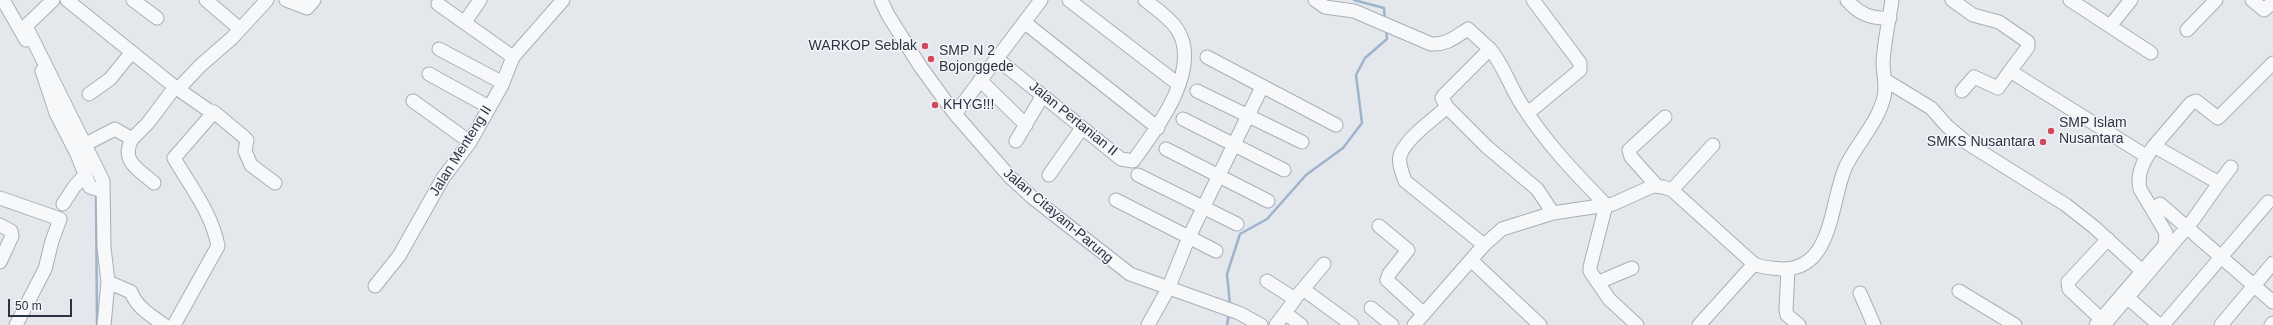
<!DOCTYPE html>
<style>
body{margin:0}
#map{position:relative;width:2273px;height:325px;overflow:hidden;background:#e4e7ec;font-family:Arial,sans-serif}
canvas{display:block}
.scale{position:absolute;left:8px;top:299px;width:64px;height:18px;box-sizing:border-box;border:2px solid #2b3445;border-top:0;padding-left:5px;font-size:12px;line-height:14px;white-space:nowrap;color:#2b3445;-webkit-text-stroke:3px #f4f6f9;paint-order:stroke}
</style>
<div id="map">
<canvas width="2273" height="325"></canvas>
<div class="scale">50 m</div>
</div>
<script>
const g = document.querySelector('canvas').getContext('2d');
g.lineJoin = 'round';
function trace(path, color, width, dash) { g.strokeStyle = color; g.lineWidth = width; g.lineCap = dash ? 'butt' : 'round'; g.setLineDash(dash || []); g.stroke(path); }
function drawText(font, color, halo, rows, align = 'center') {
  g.font = font + ' Arial,sans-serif'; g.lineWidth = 3; g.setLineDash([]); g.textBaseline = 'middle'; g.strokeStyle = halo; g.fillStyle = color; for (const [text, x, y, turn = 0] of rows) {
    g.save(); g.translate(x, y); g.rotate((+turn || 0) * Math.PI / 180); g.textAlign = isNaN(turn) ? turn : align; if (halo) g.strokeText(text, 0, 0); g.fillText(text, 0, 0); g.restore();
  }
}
const stream = new Path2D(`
 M1354,0L1384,8L1385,20
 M96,193L97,325
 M1230,305L1227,274L1240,234L1267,219L1306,175L1343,148L1362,123L1356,75L1365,58L1387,39L1386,29
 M1227,325L1229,314`);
const minor = new Path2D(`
 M3,0L26,40
 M53,0L26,26L103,181L104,247L108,282L104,325
 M67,0L175,87L208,110L214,112L244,137L247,140L245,151L251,165L275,183
 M133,0L157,18
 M206,0L240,29
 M286,0L307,8L314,0
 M881,0L888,15L920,66L955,114L1010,177L1033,198L1130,274L1239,313L1261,325
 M1069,0L1178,84
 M1315,0L1325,7L1354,11L1431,44C1447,45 1455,37 1468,29L1490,49
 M1847,0C1859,14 1871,19 1890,18
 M1952,0L1973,15L1999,22L2028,42V47L2010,71L2146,156
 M2070,0L2151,53
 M2252,0L2264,10L2273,2
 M438,4L513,57
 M465,22L480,0
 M1024,22L1158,128
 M2110,26L2131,0
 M2187,30L2216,0
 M439,49L503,83
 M1207,57L1336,125
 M996,58L1121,159L1133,161C1156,130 1203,69 1177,29C1169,17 1156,9 1145,0
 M42,71L56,113L77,154L90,187L103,191
 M429,74L489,107
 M980,80L1026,125
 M1885,80L1931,108L1947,126L1967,143L2066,205L2094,227L2142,271
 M179,88L201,65L232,38L267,0
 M1197,91L1302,142
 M1962,91L1974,77L1998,88L2010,71
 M89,94L110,79L132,52
 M413,101L470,142
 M1447,107L1442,98L1444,95L1490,49C1504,66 1510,87 1522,105C1545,142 1576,174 1606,205L1590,267V271L1609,299L1637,325
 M1528,113L1580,70V63L1533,0
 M955,114L1041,0
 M1183,119L1284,170
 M132,139C120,161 138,169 154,183
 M1016,141L1043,95
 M75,144L84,145L115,129L132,139L148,123L175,87
 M2154,146L2191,103L2196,101L2218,118L2273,63
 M1166,149L1268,201
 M1049,175L1082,128
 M1138,175L1237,224
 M2219,183L2231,167
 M1657,186L1631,157L1629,150L1665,117
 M1672,190L1713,145
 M0,198L60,219L52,241L45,269L16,325
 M1116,200L1216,251
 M63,204L74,187L85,175
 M2160,204L2273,302
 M0,225L11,231L12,236L0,262
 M1379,226L1408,250L1389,274L1387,280L1424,314
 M1484,245L1405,181C1402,172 1397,161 1401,153C1410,135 1433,120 1447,107L1487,147L1537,189L1553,213
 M1472,261L1540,325
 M1788,269L1786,310L1787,315L1799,325
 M1267,281L1295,299L1285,313
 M108,282L131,292C137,308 151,315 164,325
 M1599,282L1632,268
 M375,286L399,256L443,178L470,142L502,85L513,57L563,0
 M1303,289L1352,325
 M1959,291L2015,325
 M1860,293L1874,325
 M1298,295L1324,264
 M2128,298L2159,325
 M1371,308L1392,325
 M2101,319L2069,289L2068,282L2108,239
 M174,325L218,246C212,213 190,186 174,158L214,112
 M1148,325L1168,289L1189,237L1262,87
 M1276,325L1285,313L1301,325
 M1414,325L1484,245L1502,229L1553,213L1613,204L1653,186L1663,187L1672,190L1754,264C1763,268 1771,268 1781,269C1834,271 1830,200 1846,166C1858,142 1878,122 1884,97C1887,85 1883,74 1883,63C1884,42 1889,21 1892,0
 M1699,325L1754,264
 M2096,325L2165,245L2166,233L2140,189C2136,173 2145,158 2154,146L2219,183L2193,220L2104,325
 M2163,325L2268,202
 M2221,325L2273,263
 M2271,325L2273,323`);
const markers = [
 [925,46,4,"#d1495b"],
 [931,59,4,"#d1495b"],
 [935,105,4,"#d1495b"],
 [2051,131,4,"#d1495b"],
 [2043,142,4,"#d1495b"]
];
const poiNames = [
 ["WARKOP Seblak",917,46,"right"],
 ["SMP N 2",939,51],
 ["Bojonggede",939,67],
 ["KHYG!!!",943,105],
 ["SMP Islam",2059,123],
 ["Nusantara",2059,139],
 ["SMKS Nusantara",2035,142,"right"]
];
const streetNames = [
 ["Jalan Pertanian II",1073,119,39],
 ["Jalan Menteng II",461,151,-58],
 ["Jalan Citayam-Parung",1058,216,40]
];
trace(stream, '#9fb4cc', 2.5);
trace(minor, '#a9aeb7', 15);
trace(minor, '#f7f8fa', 13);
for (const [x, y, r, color] of markers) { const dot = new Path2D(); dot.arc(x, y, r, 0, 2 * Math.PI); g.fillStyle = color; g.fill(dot); trace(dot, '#f4f6f9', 1.5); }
drawText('14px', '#2b3445', '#f4f6f9', poiNames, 'left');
drawText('14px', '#2b3445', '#f4f6f9', streetNames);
</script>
